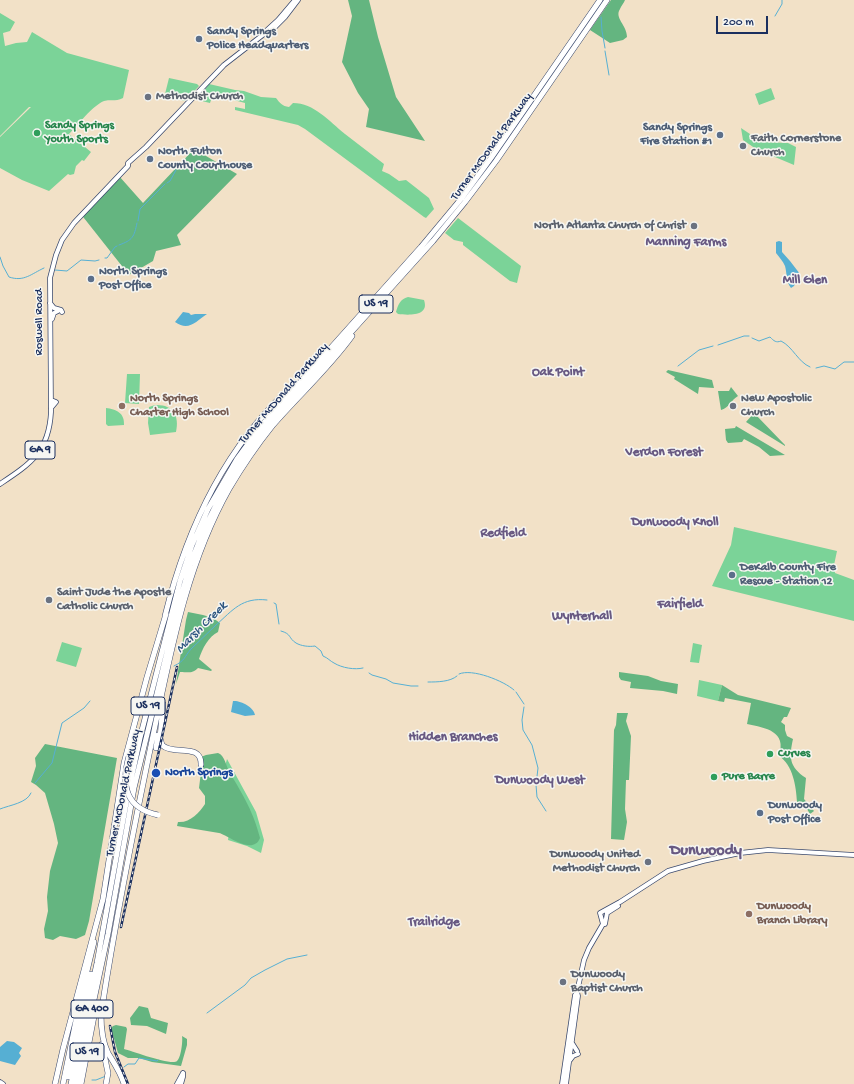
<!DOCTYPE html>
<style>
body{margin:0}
#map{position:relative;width:854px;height:1084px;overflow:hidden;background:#f2e1c7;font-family:"Gochi Hand",sans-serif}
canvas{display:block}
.scale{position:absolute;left:716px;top:16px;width:52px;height:18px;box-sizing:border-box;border:2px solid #1b2f5e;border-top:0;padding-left:5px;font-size:12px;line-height:14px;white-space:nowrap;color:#1b2f5e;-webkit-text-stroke:3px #f6f6f2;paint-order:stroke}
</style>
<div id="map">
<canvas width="854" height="1084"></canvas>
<div class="scale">200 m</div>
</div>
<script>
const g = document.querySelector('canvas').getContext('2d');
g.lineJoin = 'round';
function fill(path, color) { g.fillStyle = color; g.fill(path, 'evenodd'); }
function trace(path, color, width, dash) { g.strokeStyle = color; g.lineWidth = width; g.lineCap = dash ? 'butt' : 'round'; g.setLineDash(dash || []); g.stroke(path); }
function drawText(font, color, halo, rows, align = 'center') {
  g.font = font + ' "Gochi Hand",sans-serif'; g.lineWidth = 3; g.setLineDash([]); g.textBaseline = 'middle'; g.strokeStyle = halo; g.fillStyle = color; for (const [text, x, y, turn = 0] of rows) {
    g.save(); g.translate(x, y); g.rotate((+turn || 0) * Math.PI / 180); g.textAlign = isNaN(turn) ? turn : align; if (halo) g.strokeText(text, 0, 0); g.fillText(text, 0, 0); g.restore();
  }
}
const green = new Path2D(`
 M0,13L15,22L10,31L3,33L5,46L16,43L27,42L32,32L67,53L129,70L123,98C115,102 109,99 104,101C92,106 78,125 69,134L91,152L84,161L82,160L76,166L74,174L70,175L68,174L49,191L22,180L0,168V137L31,107H29L0,136Z
 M169,78L197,84L199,86L185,101L174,98L166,99L164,98Z
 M209,84L235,90L244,91L261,97L276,98C280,103 282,106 289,107L293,103C314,103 329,121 345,134C358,144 371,154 384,164L382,171L389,174L399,181L406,180L429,198L434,209L426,218L424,217L305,129L298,125L235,110V107L245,109V103L215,95L212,97L210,103L198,100V99Z
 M771,88L775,99L759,105L755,94Z
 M741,128L762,142L788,143L796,147L794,165L756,149L743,140Z
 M458,218L521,266L517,283L510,281L463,245V242L454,240L445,233Z
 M408,297L424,300C430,317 407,315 398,314L396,312C398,305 400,299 408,297Z
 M127,374H140L139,404L125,403Z
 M155,405C172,404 180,415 176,432L150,435L148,423L149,407Z
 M106,408C116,409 125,413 124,425L108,426L106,424Z
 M734,527L837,551L834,565L835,573L854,580V621L712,586L731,545Z
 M62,642L82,648L76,667L56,661Z
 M693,643L702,645L699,663L690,662Z
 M699,680L722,685L718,701L697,696Z
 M227,759L256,812L264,840L261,853L247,846L228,840L229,833L208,829Z`);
const forest = new Path2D(`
 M348,0H369L378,37L396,97L425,141L366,127L369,109L358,93L342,62L352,16Z
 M611,0H625C624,3 621,6 620,9C614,18 627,25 627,37L623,40L610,43L590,30Z
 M194,149L237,174L177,235L181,245L156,251L153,261L129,275L80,213L106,189L119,176L143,203Z
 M668,370L712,380L714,388L699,387L698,394L674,379L675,377L666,372Z
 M731,387L738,396C731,400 729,408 721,410L718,391H729Z
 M754,413L785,445V446L746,422Z
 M736,426L785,455L770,456L759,447L744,439L742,442L728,443L726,440L725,429L735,428Z
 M188,612L203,615L213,618L220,623L218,632C209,636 202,649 199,659L212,670L211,671L198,668C192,674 188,672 180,672L176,684L186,620Z
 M619,672L648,676L661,681L678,684L677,694L663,691L630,688L631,682L621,680L619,677Z
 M722,685L738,695L791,708L787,717H784L781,722L785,725V730L787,736L793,739C789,757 789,767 806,778L804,799L814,811L810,814L807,809L797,802C796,786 793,765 779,756C787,731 766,728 747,724L751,703L725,698L724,702L718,701Z
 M617,713H628L626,721L631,736L629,780H626L625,809L627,822L624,840L611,839L614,730L616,725Z
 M45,744L117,758L89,921L85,935L76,939L60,936L53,940L45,938L44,929L48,911L47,897L50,871L58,843L54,824L45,793L36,785L31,782L36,766L35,758Z
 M218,753C225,755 226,767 230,773C244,797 253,811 260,838C253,856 228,835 219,833L177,826L178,822C190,823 199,813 205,804V796L199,788L202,764L201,757L206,755Z
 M139,1006L148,1008L151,1018L168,1023L166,1034L147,1026L131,1025L130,1018Z
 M116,1025L126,1027L127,1029L124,1049C132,1051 172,1066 177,1061C181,1058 183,1041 182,1036L187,1039V1045L181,1066L152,1062L139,1058H128L118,1053L111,1028L113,1026Z`);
const water = new Path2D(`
 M779,241L782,242V252L790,261L800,274L794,286L791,288C786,282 787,273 785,266C783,261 779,257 776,253V242Z
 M183,312L189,313L191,315L195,314H207C196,321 189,332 175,322Z
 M233,701C240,700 254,707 255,715L245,716L231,712Z
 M7,1041L14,1042L22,1048L19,1053L21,1056L15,1065L0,1061V1047Z`);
const stream = new Path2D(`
 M775,16L782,4V0
 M601,17L602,31L605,48
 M605,51L609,75
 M167,183L170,181L176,170
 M138,221L140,209L165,184
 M119,245C133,240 134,237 137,223
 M0,257L3,266L9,277C24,282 31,274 44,268
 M105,258H107L115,247L117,246
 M55,270L67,271L81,260L95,261L99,260
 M752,338L759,341L770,337C774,341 776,343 781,341C793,347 798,362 810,367
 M718,345L744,336H749
 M678,366L699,350L713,346
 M816,368L824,366L835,369L844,362H854
 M274,603L276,604L279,624
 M281,631C292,634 288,638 296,643C301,646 309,647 315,646L321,651L323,656C328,658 330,661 334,663C342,668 355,670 363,668
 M174,666C186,660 184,657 191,649C199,641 208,633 216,625C233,610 242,597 267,600
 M369,673L372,675L386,679L393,683L411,686H418
 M459,674C472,668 504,681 514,690
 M428,682C437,682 450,682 457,676
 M516,692L524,704
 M524,707L522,720L523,730L532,745L538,768L536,785L537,797L546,811
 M35,783L52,763L62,723L84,708L90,701
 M0,809C10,805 27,803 31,793
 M207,1013L245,985L251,978L265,970L287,959L307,955
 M124,1067L128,1064H135L139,1058L157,1061L158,1060
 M92,1080H96L106,1076`);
const major = new Path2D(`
 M266,33V31L278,20L295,0
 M50,303L54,308L61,310L62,312
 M52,319L54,313L58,311
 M51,400L56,402L51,408
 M0,484C30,464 49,452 51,412L50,278L56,255L62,240L74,223L128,166V163L146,147L224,65L264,34L273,29L285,17L298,0
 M605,924L607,913L618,906
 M572,1043L577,1051
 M570,1060L573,1056L578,1054
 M0,1082L3,1084
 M177,1084L183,1073
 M181,1084L183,1077V1073
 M562,1084L575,995L577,992L584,960L589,948L603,924L600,913L620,902L668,871L703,861L740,853L768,850L854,855
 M566,1084L578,996L577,992`);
const highway = new Path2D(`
 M165,616C186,531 224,449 289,389
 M163,704L160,738L162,745C173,756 202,742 201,765
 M156,748L158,735
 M102,1044L108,1073L106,1084
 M68,1077L91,974
 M55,1084L63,1049L103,899L124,763L147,677L166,614
 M63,1084L81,996L94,942
 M71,1084L97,963L127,798L140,738L180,581L192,545L208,509L237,459L262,425L421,247L461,199L491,158L600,0
 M76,1084L108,934L134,788L178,607L190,565L204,529L221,495L241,462L265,428L433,241L465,202L496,161L607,0
 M81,1084L96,1006
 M124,1084C121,1073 114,1063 108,1053C102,1041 101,1028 101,1014C116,917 135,821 155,726C172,645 188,562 229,489C242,467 257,445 273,425C299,395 329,368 352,336`);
const rail = new Path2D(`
 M121,927L177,667
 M110,1026L115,1052L128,1084`);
const highwayBridge = new Path2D(`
 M129,756C121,785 125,808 158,815`);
const markers = [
 [199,39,4,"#5c6f8a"],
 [148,97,4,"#6b7280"],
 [37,133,4,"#2e9e5b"],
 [720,135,4,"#5c6f8a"],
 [743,146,4,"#6b7280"],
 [150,159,4,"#5c6f8a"],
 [694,226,4,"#6b7280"],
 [91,279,4,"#5c6f8a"],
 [122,406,4,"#8d6e63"],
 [733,406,4,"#6b7280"],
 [732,575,4,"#5c6f8a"],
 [49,600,4,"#6b7280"],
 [770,754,4,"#2e9e5b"],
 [156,773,5,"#1a4fb4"],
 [714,777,4,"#2e9e5b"],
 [760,813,4,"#5c6f8a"],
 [648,862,4,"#6b7280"],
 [749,914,4,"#8d6e63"],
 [563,982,4,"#6b7280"]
];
const shields = [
 [376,304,34],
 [40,450,30],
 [148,706,34],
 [92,1009,42],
 [87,1052,34]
];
const shieldNames = [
 ["US 19",376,304],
 ["GA 9",40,450],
 ["US 19",148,706],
 ["GA 400",92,1009],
 ["US 19",87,1052]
];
const serviceNames = [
 ["Sandy Springs",207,32],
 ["Police Headquarters",207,46],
 ["Sandy Springs",712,128,"right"],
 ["Fire Station #1",712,142,"right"],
 ["North Fulton",158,152],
 ["County Courthouse",158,166],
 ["North Springs",99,272],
 ["Post Office",99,286],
 ["DeKalb County Fire",740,568],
 ["Rescue - Station 12",740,582],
 ["Dunwoody",768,806],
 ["Post Office",768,820]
];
const worshipNames = [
 ["Methodist Church",156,97],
 ["Faith Cornerstone",751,139],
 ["Church",751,153],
 ["North Atlanta Church of Christ",686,226,"right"],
 ["New Apostolic",741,399],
 ["Church",741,413],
 ["Saint Jude the Apostle",57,593],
 ["Catholic Church",57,607],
 ["Dunwoody United",640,855,"right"],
 ["Methodist Church",640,869,"right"],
 ["Dunwoody",571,975],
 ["Baptist Church",571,989]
];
const leisureNames = [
 ["Sandy Springs",45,126],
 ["Youth Sports",45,140],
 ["Curves",778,754],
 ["Pure Barre",722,777]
];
const streetNames = [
 ["Turner McDonald Parkway",492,147,-54],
 ["Roswell Road",40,322,-90],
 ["Turner McDonald Parkway",284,394,-49],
 ["Turner McDonald Parkway",124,793,-78]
];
const educationNames = [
 ["North Springs",130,399],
 ["Charter High School",130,413],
 ["Dunwoody",757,907],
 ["Branch Library",757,921]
];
const transitNames = [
 ["North Springs",165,773]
];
const neighbourhoodNames = [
 ["Manning Farms",686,243],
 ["Mill Glen",805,281],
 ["Oak Point",558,373],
 ["Verdon Forest",664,453],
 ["Dunwoody Knoll",675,523],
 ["Redfield",503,534],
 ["Fairfield",680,605],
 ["Wynterhall",582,617],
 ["Hidden Branches",453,738],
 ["Dunwoody West",540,781],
 ["Trailridge",434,923]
];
const waterNames = [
 ["Marsh Creek",202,628,-45]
];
const districtNames = [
 ["Dunwoody",706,852]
];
fill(green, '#7bd398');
fill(forest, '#64b580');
fill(water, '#56afd3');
trace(stream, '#56afd3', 1);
trace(major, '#3b4a6e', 5.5);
trace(highway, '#3b4a6e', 6);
trace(major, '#fff', 4);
trace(highway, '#fff', 5);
trace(rail, '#1b2f5e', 2.5);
trace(rail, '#f6f6f2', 1, [3]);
trace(highwayBridge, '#3b4a6e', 6, []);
trace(highwayBridge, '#fff', 5);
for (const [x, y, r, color] of markers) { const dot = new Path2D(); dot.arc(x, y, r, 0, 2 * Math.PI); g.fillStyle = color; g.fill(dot); trace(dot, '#f6f6f2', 1.5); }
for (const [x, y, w] of shields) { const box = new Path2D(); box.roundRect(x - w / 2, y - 9, w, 18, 3); g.fillStyle = '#f6f6f2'; g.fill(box); trace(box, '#1b2f5e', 1); }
drawText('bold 11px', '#1b2f5e', null, shieldNames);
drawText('bold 12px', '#4e5e75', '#f6f6f2', serviceNames, 'left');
drawText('bold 12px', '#5b616d', '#f6f6f2', worshipNames, 'left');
drawText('bold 12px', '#27864d', '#f6f6f2', leisureNames, 'left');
drawText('12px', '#1b2f5e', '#f6f6f2', streetNames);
drawText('bold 12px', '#785e54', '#f6f6f2', educationNames, 'left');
drawText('bold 12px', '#164399', '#f6f6f2', transitNames, 'left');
drawText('bold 13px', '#685982', '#f6f6f2', neighbourhoodNames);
drawText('italic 13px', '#2d5581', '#f6f6f2', waterNames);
drawText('bold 16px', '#685982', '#f6f6f2', districtNames);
</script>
